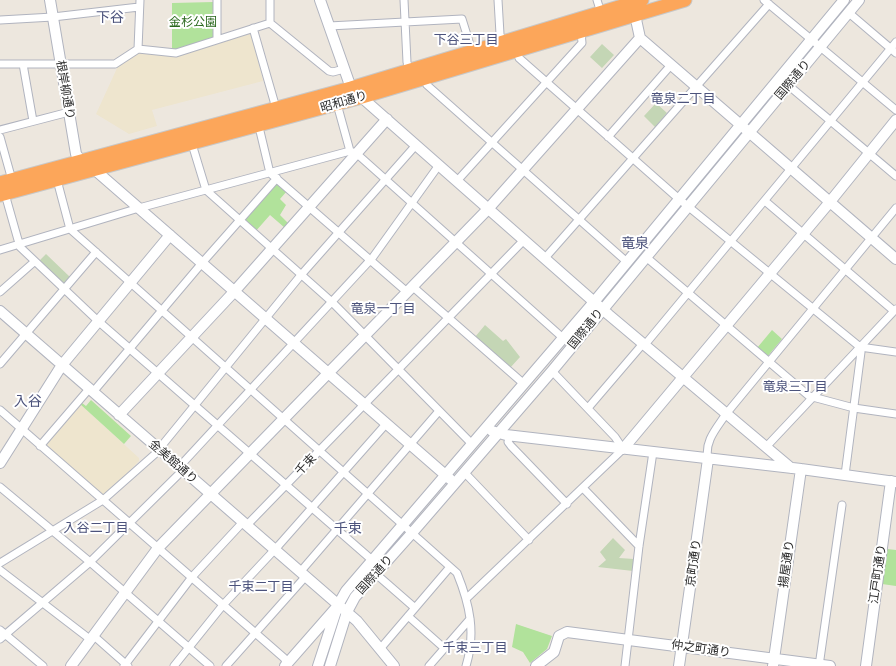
<!DOCTYPE html>
<meta charset="utf-8">
<style>
body{margin:0}
canvas{display:block;background:#ede7de}
</style>
<canvas width="896" height="666"></canvas>
<script>
const g = document.querySelector('canvas').getContext('2d');
g.lineJoin = 'round';
function fill(path, color) { g.fillStyle = color; g.fill(path, 'evenodd'); }
function trace(path, color, width, dash) { g.strokeStyle = color; g.lineWidth = width; g.lineCap = dash ? 'butt' : 'round'; g.setLineDash(dash || []); g.stroke(path); }
function drawText(font, color, halo, rows, align = 'center') {
  g.font = font + ' Karla,"Noto Sans JP",sans-serif'; g.lineWidth = 4; g.setLineDash([]); g.textBaseline = 'middle'; g.strokeStyle = halo; g.fillStyle = color; for (const [text, x, y, turn = 0] of rows) {
    g.save(); g.translate(x, y); g.rotate((+turn || 0) * Math.PI / 180); g.textAlign = isNaN(turn) ? turn : align; if (halo) g.strokeText(text, 0, 0); g.fillText(text, 0, 0); g.restore();
  }
}
const education = new Path2D(`
 M251,33L263,81L152,110L157,126L129,134L96,114L118,66L138,53L178,55Z
 M80,404L139,458V461L105,496H102L45,446L46,442Z`);
const green = new Path2D(`
 M214,2L215,37L172,51V3Z
 M277,182L287,191L280,199L286,205L280,215L289,224L285,228L270,215L255,232L242,221Z
 M772,330L782,339L767,357L757,348Z
 M91,400L131,436L124,444L80,404L82,403L86,406Z
 M887,549L896,550V586L882,584Z
 M516,624L552,636L547,649L530,663L523,652L512,647Z`);
const cemetery = new Path2D(`
 M602,44L614,55L602,68L590,57Z
 M656,103L667,113L655,127L644,116Z
 M46,254L70,277L63,284L39,261Z
 M485,325L503,341L506,339L520,357L510,368L475,337Z
 M613,538L625,550L619,558L634,559L633,571L598,567L606,560L600,552Z`);
const street = new Path2D(`
 M404,0L407,62L409,70
 M498,0L500,34L502,42
 M597,0L601,13
 M764,0L896,110
 M849,13L896,53
 M0,20L53,17L139,7
 M270,23L329,71L333,72L344,69
 M270,23V0
 M329,26L462,19L472,51
 M253,28L276,108
 M217,39V0
 M138,49L140,0
 M517,51L519,58L679,199L860,347L896,352
 M0,64H115L138,49L176,53L270,23
 M23,64L33,121
 M425,78L427,85L627,262
 M788,85L896,176
 M337,104L350,151
 M259,127L270,173L407,292
 M0,130L69,112
 M0,137L12,180
 M608,137L671,65
 M192,144L206,190L332,302L472,444
 M57,180L70,229L457,573C470,605 476,633 466,666
 M457,181L582,43L581,31
 M5,194L20,247L98,321L372,560
 M765,201L894,311
 M0,250L139,208L350,151L356,153L563,338
 M646,257L809,396L854,408L896,414
 M545,258L769,4
 M412,286L524,384
 M0,292L34,262
 M0,364L96,252
 M93,392L202,263L277,178
 M588,408L641,346L648,341L896,42
 M0,410L284,658L287,664
 M510,435L508,442L511,446L567,504
 M40,446L89,389
 M766,447L896,309
 M708,459C704,441 717,428 726,414L896,208
 M179,467L373,257L439,165
 M464,472L529,540
 M845,475L861,352L860,347
 M0,487L90,562L210,666
 M583,488L639,546
 M247,525L524,240
 M0,563L103,500L155,454L301,275L416,145
 M0,570L91,640
 M301,571L439,411
 M376,574L415,608
 M467,598L623,449L615,437L552,371
 M408,616L444,648
 M0,630L43,666
 M94,636L128,666
 M0,639L90,562L183,470
 M380,649L450,567
 M124,666L192,577L243,522
 M174,666L223,605L279,545L386,424
 M226,666L306,576
 M429,666L470,619
 M625,666L639,546L653,452
 M819,666L842,505`);
const secondary = new Path2D(`
 M50,0L76,154L81,161L95,170L450,479
 M320,0L351,88L609,315L791,468
 M634,10L640,38L896,259
 M0,311L357,621L394,666
 M119,415L232,294L387,119
 M492,431L506,435L801,469L896,482
 M623,449L829,203L896,120
 M0,463L62,365L170,235
 M71,666L158,548L488,209L640,38
 M285,666L335,609
 M318,666L338,605L346,591L594,302L844,0
 M330,666L347,612L355,597L412,533L552,371L859,0
 M536,666L554,652L559,636L567,632L830,666
 M679,666L708,459
 M773,666L801,469
 M866,666L891,481`);
const highway = new Path2D(`
 M0,183L351,88L642,0
 M0,195L362,97L685,0`);
const parkNames = [
 ["金杉公園",193,23]
];
const streetNames = [
 ["国際通り",793,80,-50],
 ["根岸柳通り",65,90,80],
 ["昭和通り",344,102,-16],
 ["国際通り",586,329,-51],
 ["金美館通り",173,462,41],
 ["千束",306,465,-46],
 ["京町通り",694,563,-82],
 ["揚屋通り",787,564,-82],
 ["江戸町通り",878,574,-82],
 ["国際通り",375,575,-48],
 ["仲之町通り",701,649,8]
];
const neighbourhoodNames = [
 ["下谷三丁目",466,40],
 ["竜泉二丁目",683,99],
 ["竜泉一丁目",383,309],
 ["竜泉三丁目",795,387],
 ["入谷二丁目",96,528],
 ["千束二丁目",261,587],
 ["千束三丁目",475,648]
];
const quarterNames = [
 ["下谷",110,18],
 ["竜泉",635,244],
 ["入谷",28,402],
 ["千束",348,529]
];
fill(education, '#eee5ce');
fill(green, '#b1e29b');
fill(cemetery, '#c4d6b5');
trace(street, '#b1b4bf', 9);
trace(secondary, '#b1b4bf', 12);
trace(highway, '#c8c8c8', 15);
trace(street, '#fff', 7);
trace(secondary, '#fff', 10);
trace(highway, '#fca65a', 13);
drawText('12px', '#29681c', '#fff', parkNames);
drawText('12px', '#2b2b2b', '#fff', streetNames);
drawText('13px', '#4c537c', '#fff', neighbourhoodNames);
drawText('14px', '#4c537c', '#fff', quarterNames);
</script>
